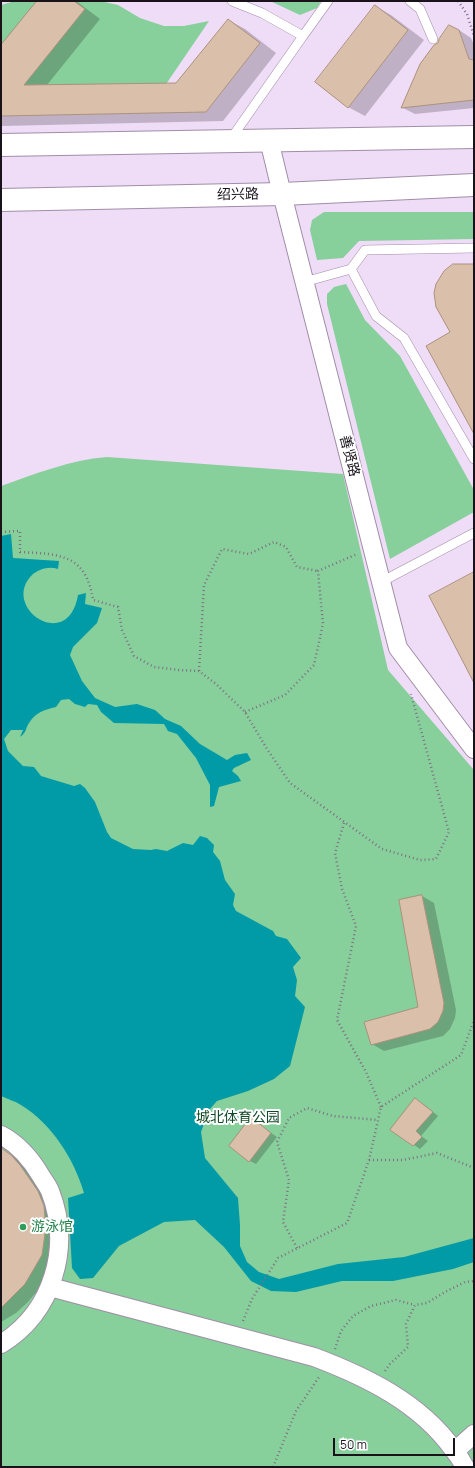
<!DOCTYPE html>
<meta charset="utf-8">
<style>
body{margin:0}
#map{position:relative;width:475px;height:1468px;overflow:hidden;background:#efdcf7;font-family:Manrope,sans-serif}
canvas{display:block}
.frame{position:absolute;inset:0;border:2px solid #19121b;pointer-events:none}
.scale{position:absolute;left:333px;top:1438px;width:122px;height:18px;box-sizing:border-box;border:2px solid #19121b;border-top:0;padding-left:5px;font-size:12px;line-height:14px;white-space:nowrap;color:#19121b;-webkit-text-stroke:3px #fff;paint-order:stroke}
</style>
<div id="map">
<canvas width="475" height="1468"></canvas>
<div class="frame"></div>
<div class="scale">50 m</div>
</div>
<script>
const g = document.querySelector('canvas').getContext('2d');
g.lineJoin = 'round';
function fill(path, color) { g.fillStyle = color; g.fill(path, 'evenodd'); }
function trace(path, color, width, dash) { g.strokeStyle = color; g.lineWidth = width; g.lineCap = dash ? 'butt' : 'round'; g.setLineDash(dash || []); g.stroke(path); }
function drawText(font, color, halo, rows, align = 'center') {
  g.font = font + ' Manrope,"Noto Sans SC",sans-serif'; g.lineWidth = 4; g.setLineDash([]); g.textBaseline = 'middle'; g.strokeStyle = halo; g.fillStyle = color; for (const [text, x, y, turn = 0] of rows) {
    g.save(); g.translate(x, y); g.rotate((+turn || 0) * Math.PI / 180); g.textAlign = isNaN(turn) ? turn : align; if (halo) g.strokeText(text, 0, 0); g.fillText(text, 0, 0); g.restore();
  }
}
const green = new Path2D(`
 M15,1H100L118,5L140,18L164,26H184L209,21L160,93L1,98V5Z
 M270,1H321L317,8L300,15Z
 M324,212H474V239L359,241L343,258L317,260L310,230L312,220Z
 M346,284L365,320L400,356L474,490V512L390,559L327,304V294L334,287Z
 M107,457L343,474L388,670L474,770V1467H1V486C35,474 70,460 107,457Z`);
const water = new Path2D(`
 M11,534L13,558L59,561L58,569C49,566 39,569 32,575C0,607 68,654 78,595L86,593L85,604L102,608L97,623L73,647L70,655L82,681L95,698L115,707L137,704L155,710L165,719L181,726L200,744L227,760L235,755L247,753L251,760L234,768L232,771L238,776L241,781L219,787L214,806L210,807V785L196,758L177,734L168,731L164,724L114,723L101,712L97,705L88,704L85,707L75,704L69,699L61,700L56,707C44,710 36,712 29,723C25,729 27,732 20,737L23,730H11L4,739L8,751L23,766L34,767L41,776L74,786L80,784L85,788L95,802L107,832L111,838L133,849L151,850L156,849L167,851L183,843L193,845L200,836L207,838L214,845L213,852L220,861L225,880L235,894L233,905L236,911L273,931L276,936L287,939L301,958L293,967L297,980L295,996L305,1007L290,1066L274,1079L248,1091L217,1101L209,1110L201,1132L205,1158L238,1198L240,1225V1246L247,1262L259,1272L279,1279L338,1264L404,1257L474,1238V1262L453,1269L393,1281H342L296,1292L271,1291L251,1281L224,1247L195,1220L164,1222L119,1246L93,1278L80,1279L72,1268L68,1198L84,1193C74,1159 52,1124 21,1105C15,1101 7,1099 1,1096V536Z`);
const shadow = new Path2D(`
 M38,1H76L100,19L47,85L177,84L228,20L245,29L276,53L223,121L1,126V47Z
 M375,6L391,15L424,40L365,116L348,107Z
 M459,30L471,38L474,45V108L415,114L403,108Z
 M422,896L434,903L456,1010L455,1018L450,1029L443,1036L384,1051L372,1044L419,1008Z
 M422,1103L438,1116L421,1136L428,1141L420,1149L391,1129Z
 M251,1119L277,1137L256,1164L250,1161Z
 M1,1149L24,1163L52,1202L54,1262L37,1291L28,1302L16,1313L1,1322Z`);
const building = new Path2D(`
 M37,1H74L85,9L24,85L176,83L228,19L260,43L206,112L1,116V45Z
 M375,5L408,30L348,108L315,82Z
 M449,25L459,30L469,59L474,60V100L401,108L420,64L434,45L438,43L439,39Z
 M453,264H474V434L426,346L450,332L436,307L434,293L436,284L444,271Z
 M474,572V683L429,596Z
 M422,895L444,1003L443,1011L438,1022L430,1029L371,1045L364,1022L418,1007L399,900Z
 M415,1098L433,1112L416,1131L422,1137L413,1146L390,1130Z
 M251,1117L271,1133L249,1162L229,1146Z
 M1,1148L11,1155L20,1165L38,1191L44,1206L45,1219V1234L42,1255L25,1284L1,1308Z`);
const path = new Path2D(`
 M458,1L467,14L474,36
 M1,532L20,531V552C60,554 86,554 93,600L118,607L122,630L134,656L154,667L179,670L199,671L216,684L245,712L267,749L290,783L382,849L420,860L436,859L449,832L411,694
 M199,671L204,585L222,549L249,554L274,542L286,547L297,567L318,571
 M245,712L285,695L314,665L323,624L318,571L357,554
 M344,823L335,853L342,889L356,926L337,1020L366,1072L381,1107
 M369,1160H403L437,1153L474,1168
 M297,1248L283,1222L289,1180L277,1142L289,1118L307,1108L333,1116L378,1120
 M243,1321L252,1299L278,1258L347,1223L369,1160L381,1107L461,1055L474,1020
 M335,1349L341,1331L353,1316L371,1306L396,1300L415,1305
 M385,1371L390,1364L408,1347L406,1324L415,1305L427,1303L445,1292L465,1282L474,1281
 M273,1467L296,1411L319,1377`);
const service = new Path2D(`
 M232,1L262,13L303,36L328,1
 M410,1L420,9L433,39
 M230,140L303,36
 M351,269L365,250L474,248
 M304,282L351,269L376,316L404,338L474,459
 M381,582L474,533`);
const minor = new Path2D(`
 M269,140L282,194L398,648L474,749
 M1,1135C18,1144 31,1159 41,1176C44,1181 48,1186 50,1191C72,1247 53,1312 1,1344
 M50,1287L314,1357C367,1377 420,1403 453,1449C458,1455 462,1461 465,1467
 M455,1451L474,1434`);
const primary = new Path2D(`
 M1,145L474,137
 M1,200L282,194L474,185`);
const markers = [
 [23,1227,4,"#2e9e5b"]
];
const streetNames = [
 ["绍兴路",238,195,-1],
 ["善贤路",349,456,76]
];
const parkNames = [
 ["城北体育公园",238,1118]
];
const leisureNames = [
 ["游泳馆",31,1227]
];
fill(green, '#87cf9b');
fill(water, '#019ba8');
fill(shadow, '#0003');
fill(building, '#dabfaa');
trace(building, '#ab927d', 1);
trace(service, '#a08ea7', 10);
trace(minor, '#a08ea7', 20);
trace(primary, '#a08ea7', 24);
trace(path, '#7e7183', 2.5, [1, 3]);
trace(service, '#fff', 9);
trace(minor, '#fff', 18);
trace(primary, '#fff', 22);
for (const [x, y, r, color] of markers) { const dot = new Path2D(); dot.arc(x, y, r, 0, 2 * Math.PI); g.fillStyle = color; g.fill(dot); trace(dot, '#fff', 1.5); }
drawText('14px', '#19121b', '#fff', streetNames);
drawText('14px', '#124b28', '#fff', parkNames);
drawText('14px', '#27864d', '#fff', leisureNames, 'left');
</script>
